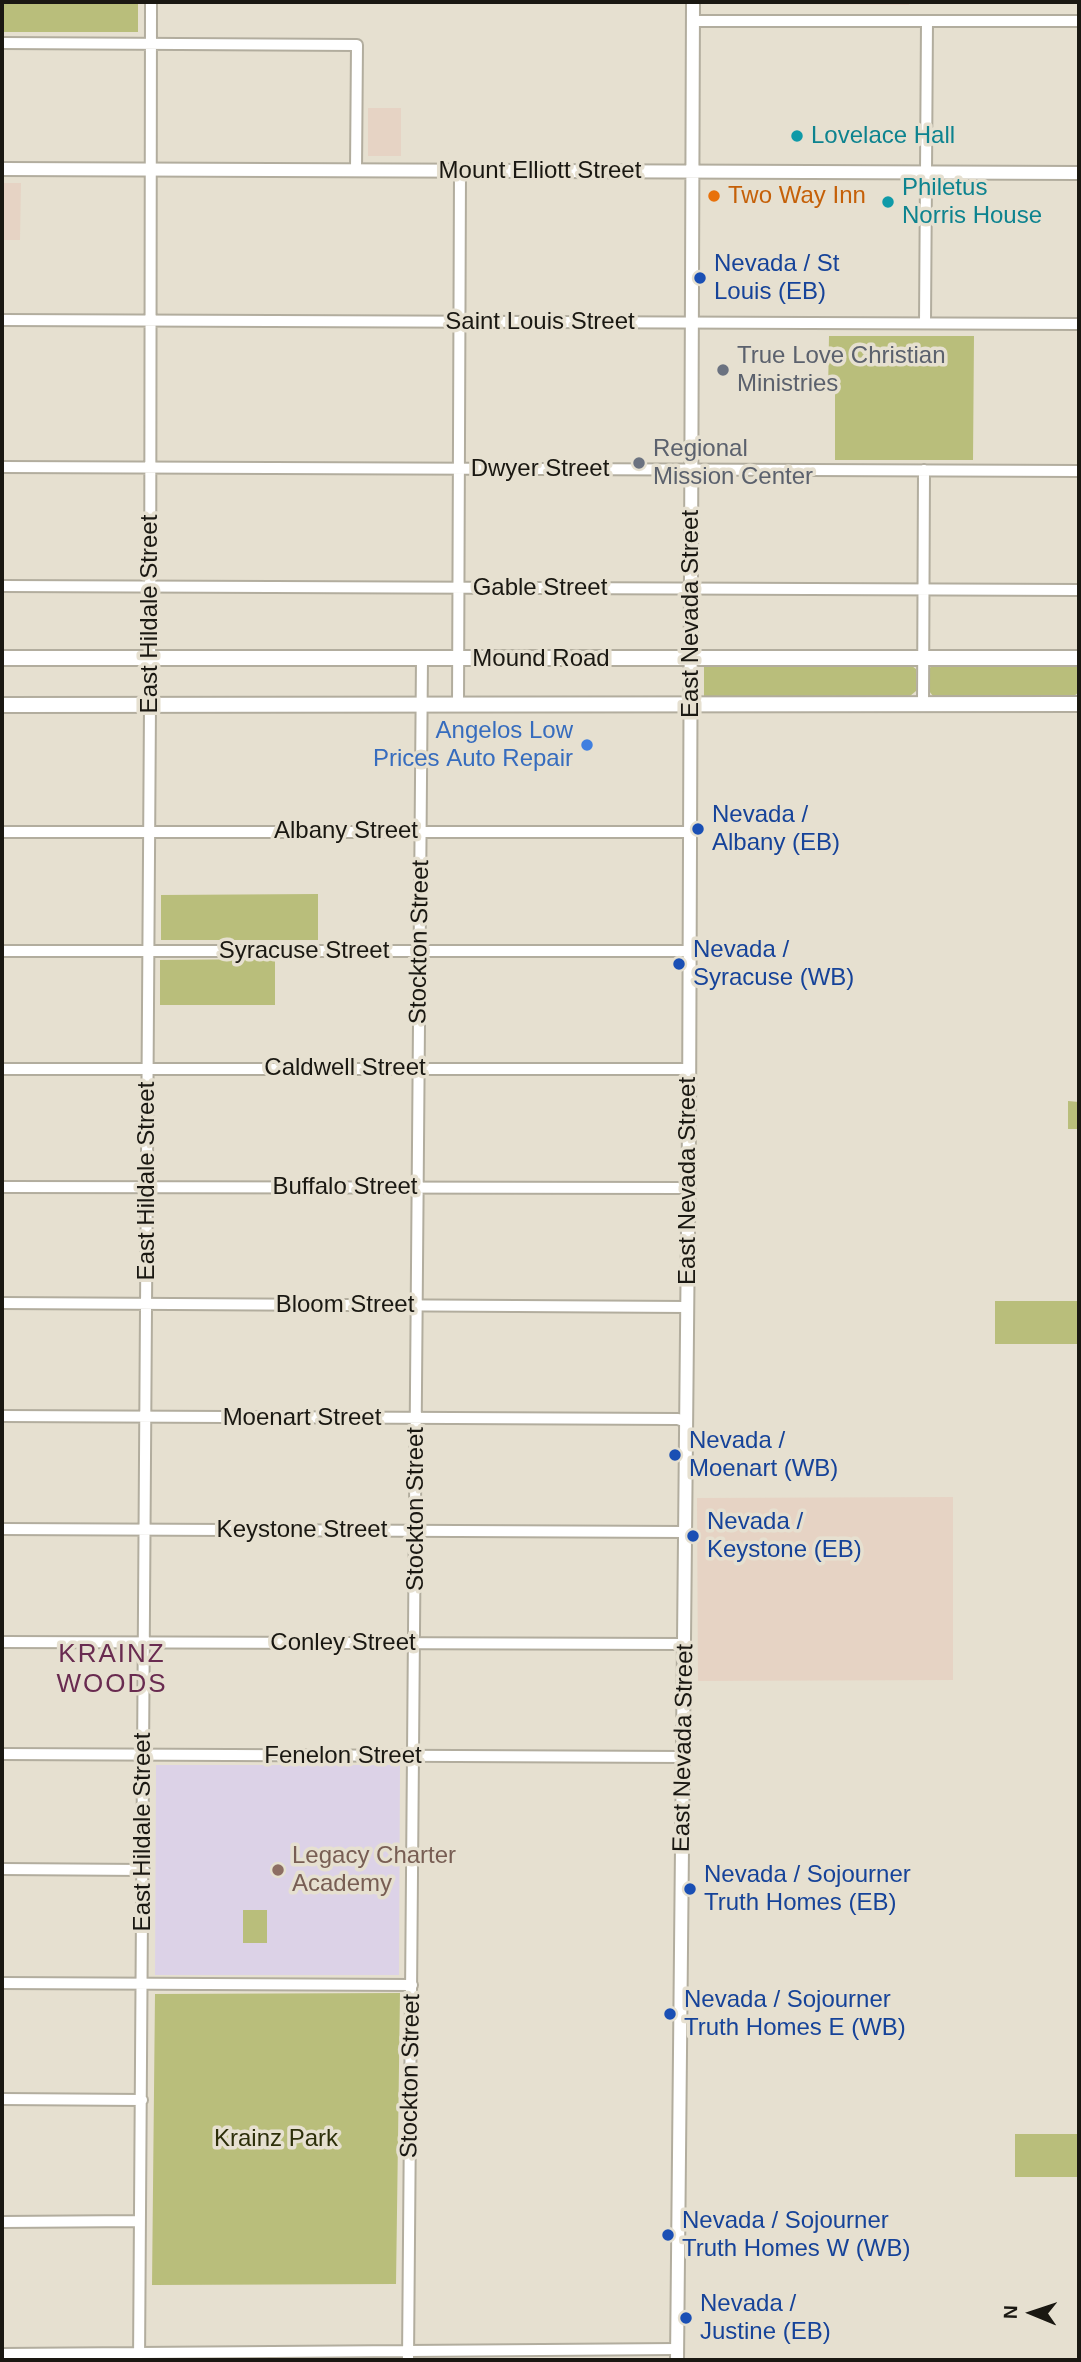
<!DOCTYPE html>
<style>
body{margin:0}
#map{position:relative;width:1081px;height:2362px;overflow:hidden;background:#e6e0d0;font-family:Arial,sans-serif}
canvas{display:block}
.frame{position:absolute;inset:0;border:4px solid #1a1812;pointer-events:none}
.north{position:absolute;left:997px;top:2278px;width:70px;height:70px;-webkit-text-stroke:5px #e6e0d0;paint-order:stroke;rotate:272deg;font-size:19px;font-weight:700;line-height:28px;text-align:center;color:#1a1812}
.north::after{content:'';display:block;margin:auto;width:24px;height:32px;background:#1a1812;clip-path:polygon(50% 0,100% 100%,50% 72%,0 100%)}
</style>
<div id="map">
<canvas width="1081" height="2362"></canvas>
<div class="frame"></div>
<div class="north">N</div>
</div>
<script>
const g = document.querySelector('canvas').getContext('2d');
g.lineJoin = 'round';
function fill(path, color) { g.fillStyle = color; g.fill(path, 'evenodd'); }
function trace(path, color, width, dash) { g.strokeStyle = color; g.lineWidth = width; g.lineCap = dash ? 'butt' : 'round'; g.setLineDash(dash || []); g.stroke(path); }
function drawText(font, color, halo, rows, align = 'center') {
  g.font = font + ' Arial,sans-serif'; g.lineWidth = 7; g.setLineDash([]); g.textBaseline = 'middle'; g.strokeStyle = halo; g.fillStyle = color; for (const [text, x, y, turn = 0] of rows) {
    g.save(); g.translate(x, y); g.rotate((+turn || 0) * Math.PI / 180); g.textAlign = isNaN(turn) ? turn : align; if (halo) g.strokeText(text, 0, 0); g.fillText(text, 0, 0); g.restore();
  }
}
const commercial = new Path2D(`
 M789,2H909V5L789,4Z
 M368,108H401V156H368Z
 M2,183H21L20,240H2Z
 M953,1497V1680L698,1681L697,1498Z`);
const education = new Path2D(`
 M156,1765H400L399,1975H155Z`);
const green = new Path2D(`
 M2,2H138V32H2Z
 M829,336H974L973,460H835V393H828Z
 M909,664L916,669V691L910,696H704V665Z
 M932,664H1076L1079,667V692L1074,696H933L929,691V670Z
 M318,894V940H161V895Z
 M275,959V1005H160V960Z
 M1068,1101L1079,1102V1129H1068Z
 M995,1301H1079V1344H995Z
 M243,1910H267V1943H243Z
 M400,1993L396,2284L152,2285L155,1994Z
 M1015,2134H1079V2177H1015Z`);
const minor = new Path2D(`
 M693,21H1079
 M2,43L357,45L356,170
 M2,320L1079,324
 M925,323L927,21
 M2,467L1079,471
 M2,586L1079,590
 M458,705L460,171
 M923,705L924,470
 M2,832H691
 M2,951H690
 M2,1069H689
 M2,1187L688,1188
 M2,1303L687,1307
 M2,1416L678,1419L686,1422
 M2,1529L686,1532
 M2,1642L685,1644
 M2,1754L684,1757
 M2,1869L144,1870
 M2,1983L412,1985
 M2,2099L142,2100
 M2,2222L140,2221
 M2,2354L677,2349
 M139,2360L150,705L151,2
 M408,2360L422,658`);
const tertiary = new Path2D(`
 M2,169L1079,173
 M677,2360L689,1126L693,2`);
const secondary = new Path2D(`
 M2,658H1079
 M2,705L1079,704`);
const markers = [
 [797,136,7,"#0f9aa8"],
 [714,196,7,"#e8710a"],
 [888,202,7,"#0f9aa8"],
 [700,278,7,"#1a4fb4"],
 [723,370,7,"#6b7280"],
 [639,463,7,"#6b7280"],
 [587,745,7,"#3f7fe0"],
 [698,829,7,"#1a4fb4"],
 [679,964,7,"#1a4fb4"],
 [675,1455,7,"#1a4fb4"],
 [693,1536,7,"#1a4fb4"],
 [278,1870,7,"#8d6e63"],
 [690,1889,7,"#1a4fb4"],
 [670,2014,7,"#1a4fb4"],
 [668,2235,7,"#1a4fb4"],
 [686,2318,7,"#1a4fb4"]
];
const cultureNames = [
 ["Lovelace Hall",811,136],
 ["Philetus",902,188],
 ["Norris House",902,216]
];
const streetNames = [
 ["Mount Elliott Street",540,171],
 ["Saint Louis Street",540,322],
 ["Dwyer Street",540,469],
 ["Gable Street",540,588],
 ["East Hildale Street",150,614,-90],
 ["East Nevada Street",691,614,-90],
 ["Mound Road",541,659],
 ["Albany Street",346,831],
 ["Stockton Street",420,942,-89],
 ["Syracuse Street",304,951],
 ["Caldwell Street",345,1068],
 ["East Hildale Street",147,1181,-90],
 ["East Nevada Street",688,1181,-90],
 ["Buffalo Street",345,1187],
 ["Bloom Street",345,1305],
 ["Moenart Street",302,1418],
 ["Stockton Street",416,1509,-90],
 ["Keystone Street",302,1530],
 ["Conley Street",343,1643],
 ["East Nevada Street",684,1748,-89],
 ["Fenelon Street",343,1756],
 ["East Hildale Street",143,1832,-90],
 ["Stockton Street",411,2076,-89]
];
const foodNames = [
 ["Two Way Inn",728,196]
];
const transitNames = [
 ["Nevada / St",714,264],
 ["Louis (EB)",714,292],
 ["Nevada /",712,815],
 ["Albany (EB)",712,843],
 ["Nevada /",693,950],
 ["Syracuse (WB)",693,978],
 ["Nevada /",689,1441],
 ["Moenart (WB)",689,1469],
 ["Nevada /",707,1522],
 ["Keystone (EB)",707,1550],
 ["Nevada / Sojourner",704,1875],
 ["Truth Homes (EB)",704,1903],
 ["Nevada / Sojourner",684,2000],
 ["Truth Homes E (WB)",684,2028],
 ["Nevada / Sojourner",682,2221],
 ["Truth Homes W (WB)",682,2249],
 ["Nevada /",700,2304],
 ["Justine (EB)",700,2332]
];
const worshipNames = [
 ["True Love Christian",737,356],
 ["Ministries",737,384],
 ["Regional",653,449],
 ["Mission Center",653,477]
];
const shopNames = [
 ["Angelos Low",573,731],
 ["Prices Auto Repair",573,759]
];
const educationNames = [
 ["Legacy Charter",292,1856],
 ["Academy",292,1884]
];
const parkNames = [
 ["Krainz Park",276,2139]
];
const neighbourhoodNames = [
 ["KRAINZ",112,1655],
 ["WOODS",112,1685]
];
fill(commercial, '#e6d3c4');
fill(education, '#dcd2e7');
fill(green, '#b9be7b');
trace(minor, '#b2ad9e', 14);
trace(tertiary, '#b2ad9e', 16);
trace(secondary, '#b2ad9e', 18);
trace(minor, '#fff', 10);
trace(tertiary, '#fff', 12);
trace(secondary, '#fff', 14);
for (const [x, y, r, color] of markers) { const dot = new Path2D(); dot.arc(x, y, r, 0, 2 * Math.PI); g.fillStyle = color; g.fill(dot); trace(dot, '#e6e0d0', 2.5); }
drawText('24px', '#0d838f', '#e6e0d0', cultureNames, 'left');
drawText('24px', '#1a1812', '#e6e0d0', streetNames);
drawText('24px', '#c56008', '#e6e0d0', foodNames, 'left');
drawText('24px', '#164399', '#e6e0d0', transitNames, 'left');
drawText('24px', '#5b616d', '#e6e0d0', worshipNames, 'left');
drawText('24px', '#366cbe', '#e6e0d0', shopNames, 'right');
drawText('24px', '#785e54', '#e6e0d0', educationNames, 'left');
drawText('24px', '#2d2f0a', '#e6e0d0', parkNames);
g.letterSpacing = '2px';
drawText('26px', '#692b50', '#e6e0d0', neighbourhoodNames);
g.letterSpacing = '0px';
</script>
